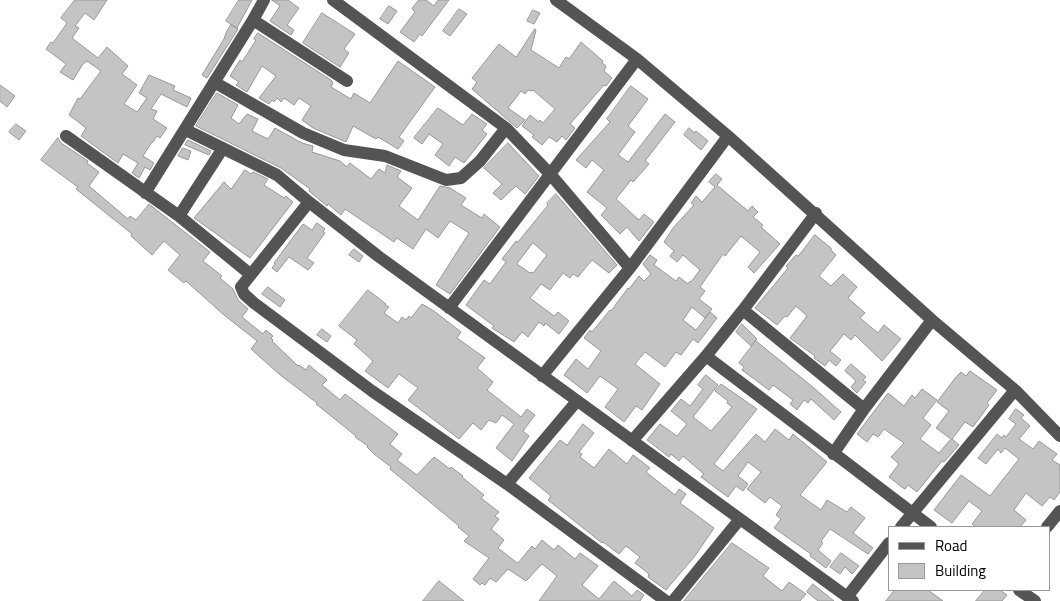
<!DOCTYPE html>
<style>
body{margin:0}
#map{position:relative;width:1060px;height:601px;overflow:hidden;background:#fff;font-family:"Titillium Web",sans-serif}
canvas{display:block}
.legend{position:absolute;left:888px;top:526px;width:162px;height:65px;box-sizing:border-box;background:#fff;border:1px solid #999;margin:0;padding:6px 9px;list-style:none;font-size:15px;color:#000}
.legend li{display:flex;align-items:center;gap:10px;height:25px}
.legend b{width:25px;border:1px solid #999}
</style>
<div id="map">
<canvas width="1060" height="601"></canvas>
<ul class="legend">
<li><b style="height:6px;background:#545454"></b>Road</li>
<li><b style="height:14px;background:#c4c4c4"></b>Building</li>
</ul>
</div>
<script>
const g = document.querySelector('canvas').getContext('2d');
g.lineJoin = 'round';
function fill(path, color) { g.fillStyle = color; g.fill(path, 'evenodd'); }
function trace(path, color, width, dash) { g.strokeStyle = color; g.lineWidth = width; g.lineCap = dash ? 'butt' : 'round'; g.setLineDash(dash || []); g.stroke(path); }
const building = new Path2D(`
 M75,0H107L94,20L85,13L75,26L79,28L72,38L98,58L107,47L128,66L122,74L137,85L124,104L137,112L147,98L139,93L149,75L175,86L173,90L191,98L187,107L161,94L151,109L157,111L153,119L167,128L160,138L157,136L153,142H152L143,156L154,163L150,170L145,167L139,178L132,173L138,163L123,154L118,163L81,136L86,128L69,115L78,98L80,99L101,71L87,61L83,64L73,80L60,72L66,64L46,49L51,42L53,43L67,23L61,18Z
 M239,0H252L237,28L226,21Z
 M272,0H288L299,8L287,25L294,30L291,35L270,21L280,6Z
 M419,0H426L434,6L438,0H449L422,36L420,34L414,42L400,32L415,12L412,9Z
 M389,6L397,11L388,24L380,19Z
 M459,9L467,14L450,36L443,31Z
 M533,10L540,13L534,24L527,21Z
 M322,13L355,34L344,49L349,53L340,67L303,43Z
 M231,25L238,29L207,78L202,75L224,39L226,33Z
 M535,29L536,30L531,50L559,68L566,57L569,59L581,42L603,61L602,63L606,66L604,71L612,78L606,86L604,85L570,124L575,128L566,140L562,136L557,142L549,137L542,145L532,137L534,135L522,126L530,115L539,122L540,120L543,123L555,109L533,90L532,91L528,90L525,94L521,91L508,108L525,120L517,128L472,89L477,82L472,78L499,44L516,57Z
 M258,33L331,80L333,83L331,87L351,99L354,93L370,103L398,61L435,87L399,137L404,141L398,149L378,137L376,139L353,126L346,142L313,128L302,120L311,106L299,98L294,105L284,98L281,102L277,98L274,102L272,100L269,104L259,98L276,76L262,66L247,92L236,85L239,82L230,76L240,60L242,62L256,40L254,39Z
 M0,85L15,96L7,107L0,101Z
 M631,86L648,99L628,126L635,132L618,155L628,162L665,114L675,122L645,161L649,164L633,182L631,180L616,199L639,220L644,214L654,222L639,241L627,227L620,234L601,215L607,208L587,192L604,170L592,160L586,168L576,160L610,122L607,119Z
 M217,93L238,105L231,118L239,124L247,114L258,119L252,131L268,139L275,128L302,143L313,146L312,152L340,161L347,167L350,163L371,179L379,169L385,173L387,165L401,171L397,177L412,188L399,206L418,220L440,186L450,188L466,198L461,205L482,218L484,214L500,227L450,294L436,285L469,233L450,221L438,238L426,229L413,249L397,238L394,242L345,209L341,215L328,204L327,206L309,191L310,189L281,168L196,126Z
 M438,108L463,125L472,114L487,124L482,130L487,134L464,163L455,157L449,166L435,155L443,144L429,134L422,144L414,138Z
 M16,124L26,131L19,140L9,132Z
 M689,128L695,133L696,131L708,141L701,150L684,135Z
 M58,138L61,143L88,161L87,163L99,172L89,186L128,219L130,216L136,220L149,204L210,252L203,261L222,276L220,278L233,289L238,300L248,309L242,317L263,334L266,330L273,336L271,338L273,340L272,341L298,366L299,365L306,370L309,365L316,371L327,380L322,385L340,400L345,394L398,434L390,444L402,454L397,460L417,475L434,457L450,469L451,467L463,476L462,477L484,495L481,498L499,512L495,516L499,519L491,529L504,540L498,548L516,562L518,563L532,546L535,549L542,540L554,550L558,545L575,559L580,553L598,566L582,585L599,599L614,581L632,596L637,590L644,595L640,601H539L557,576L542,564L526,581L508,569L496,582L490,578L485,585L482,583L480,585L473,579L489,558L464,541L469,536L458,527L459,526L390,469L391,467L374,454L367,447L368,446L355,437L356,436L316,404L317,403L279,374L251,349L257,341L224,315L186,281L184,283L168,270L180,255L164,241L152,255L131,236L132,234L76,189L78,187L41,160Z
 M188,140L211,151L209,155L185,145Z
 M508,143L539,176L525,194L516,186L501,200L493,193L502,184L484,168Z
 M183,148L191,151L188,160L178,156Z
 M245,170L251,174L253,172L268,179L264,185L284,198L286,196L293,202L250,258L194,218L224,182L231,189Z
 M716,174L722,179L717,185L748,211L752,206L758,212L753,217L763,225L761,227L780,244L754,273L748,267L760,252L741,236L725,256L723,254L700,287L705,291L699,299L712,309L705,318L692,307L683,320L696,330L710,312L717,318L698,343L693,339L681,355L676,352L665,367L645,352L635,364L660,384L642,410L636,406L624,422L605,407L618,389L600,376L587,393L564,375L576,359L588,369L601,351L584,338L590,330L592,332L610,310L611,311L628,288L629,289L639,276L644,281L651,274L643,264L650,255L657,260L654,265L676,281L679,277L688,284L690,281L691,282L700,270L683,255L677,262L670,256L674,251L664,242L673,228L694,205L691,203L696,196L702,202L715,187L709,182Z
 M556,194L617,265L609,273L592,260L578,277L573,274L570,278L563,273L550,290L541,284L530,298L554,316L558,312L569,321L559,334L545,323L544,326L539,322L528,337L522,332L514,342L492,328L494,326L466,305L484,280L490,284L506,262L502,259L516,241L518,242L548,205L547,203ZM533,243L547,255L533,273L531,272L530,273L517,264Z
 M317,223L325,229L323,231L325,233L307,258L314,263L308,270L289,257L277,272L272,268L275,264L274,263L303,224L312,230Z
 M815,235L831,248V250L836,255L819,276L831,286L843,274L857,287L848,298L865,313L860,318L878,333L884,325L901,339L882,361L855,335L851,340L844,334L830,351L841,360L836,366L829,360L825,366L814,358L815,356L790,338L807,316L796,306L787,317L785,316L777,325L755,308L788,268L786,266L796,255L798,256Z
 M354,249L363,256L359,262L349,255Z
 M268,287L285,300L280,307L262,294Z
 M368,290L386,304L385,305L389,307L384,313L398,323L402,317L406,320L409,316L411,318L422,304L434,311L461,332L457,338L485,358L477,368L493,382L487,390L521,417L527,409L535,415L523,431L529,436L512,461L496,448L514,424L502,415L496,423L489,420L481,430L473,423L459,439L408,400L418,388L399,374L388,388L365,371L373,361L354,344L357,340L339,326Z
 M742,324L757,339L751,346L736,332Z
 M322,329L331,336L327,342L317,335Z
 M756,341L814,388L841,412L834,420L811,399L808,403L804,400L797,410L790,404L793,400L773,385L769,390L742,370L744,367L739,363Z
 M851,364L866,377L863,380L866,382L857,393L851,387L856,381L845,371Z
 M970,371L997,390L987,403L989,405L973,427L965,422L952,439L959,445L944,462L942,461L917,492L908,485L905,489L903,488L889,477L899,464L891,457L904,443L884,429L878,437L873,434L867,442L857,434L888,393L904,406L912,395L915,398L922,389L937,400L923,418L931,425L920,439L939,453L951,439L936,428L949,411L937,402L956,377L961,372L966,376Z
 M706,375L718,385L693,417L711,431L732,407L727,403L728,401L715,391L721,384L757,409L714,464L723,471L756,434L765,442L775,429L789,440L793,434L827,462L800,495L821,510L827,500L847,512L851,507L865,518L853,533L873,548L868,554L830,529L821,541L823,543L818,550L831,561L826,568L810,556L811,554L774,528L781,519L776,515L782,506L770,497L765,503L747,489L761,472L748,462L738,476L748,484L743,491L736,486L728,497L701,477L704,474L683,456L679,461L671,454L669,457L647,440L660,424L677,436L687,424L671,411L681,399L690,406L703,389L698,385Z
 M1016,409L1024,415L1021,418L1030,426L1019,439L1033,449L1039,441L1057,454L1052,460L1060,465V492L1054,500L1050,497L1042,506L1026,493L1014,510L1026,520L1020,527H976L972,524L982,511L969,501L952,523L934,510L961,475L990,496L1019,459L1005,448L1001,453L998,449L986,464L978,458L997,434L1002,438L1004,435L1006,437L1016,424L1009,419Z
 M583,424L594,433L579,452L582,454L580,457L594,468L609,449L627,464L633,455L650,468L646,472L675,495L679,489L686,494L680,503L714,528L695,556L666,590L648,577L649,574L635,563L640,557L626,546L619,554L603,542L602,543L548,500L551,496L529,478L560,440L567,445Z
 M732,543L769,568L763,576L782,591L789,582L806,594L800,601H684Z
 M841,553L859,566L852,574L845,567L840,574L830,567Z
 M439,581L464,601H423Z
 M813,584L834,601H818L807,592Z
 M895,590H928L943,601H886Z
 M985,590H1000L1007,595L1002,601H976Z`);
const minor = new Path2D(`
 M333,0L506,128L551,175L630,268
 M556,0L637,59L728,136L932,320L1015,390L1060,436
 M253,20L347,81
 M214,82L303,133L344,150L385,156L446,180L461,178L480,161L506,128
 M186,130L277,175L309,202
 M66,136L179,216L250,274
 M145,193L253,20L264,0
 M179,216L223,148
 M449,308L637,59
 M743,310L864,409
 M706,356L931,527
 M542,376L630,268L728,136
 M632,441L706,356L743,310L816,213
 M833,454L864,409L932,320
 M507,484L577,401
 M901,527L1015,390
 M1047,527L1060,511
 M1019,590L1035,601
 M847,597L889,543
 M666,601L507,484L372,391L254,303L244,294L241,287L309,202L378,256L853,601
 M673,601L740,519`);
fill(building, '#c4c4c4');
trace(building, '#989898', 1);
trace(minor, '#545454', 12);
</script>
